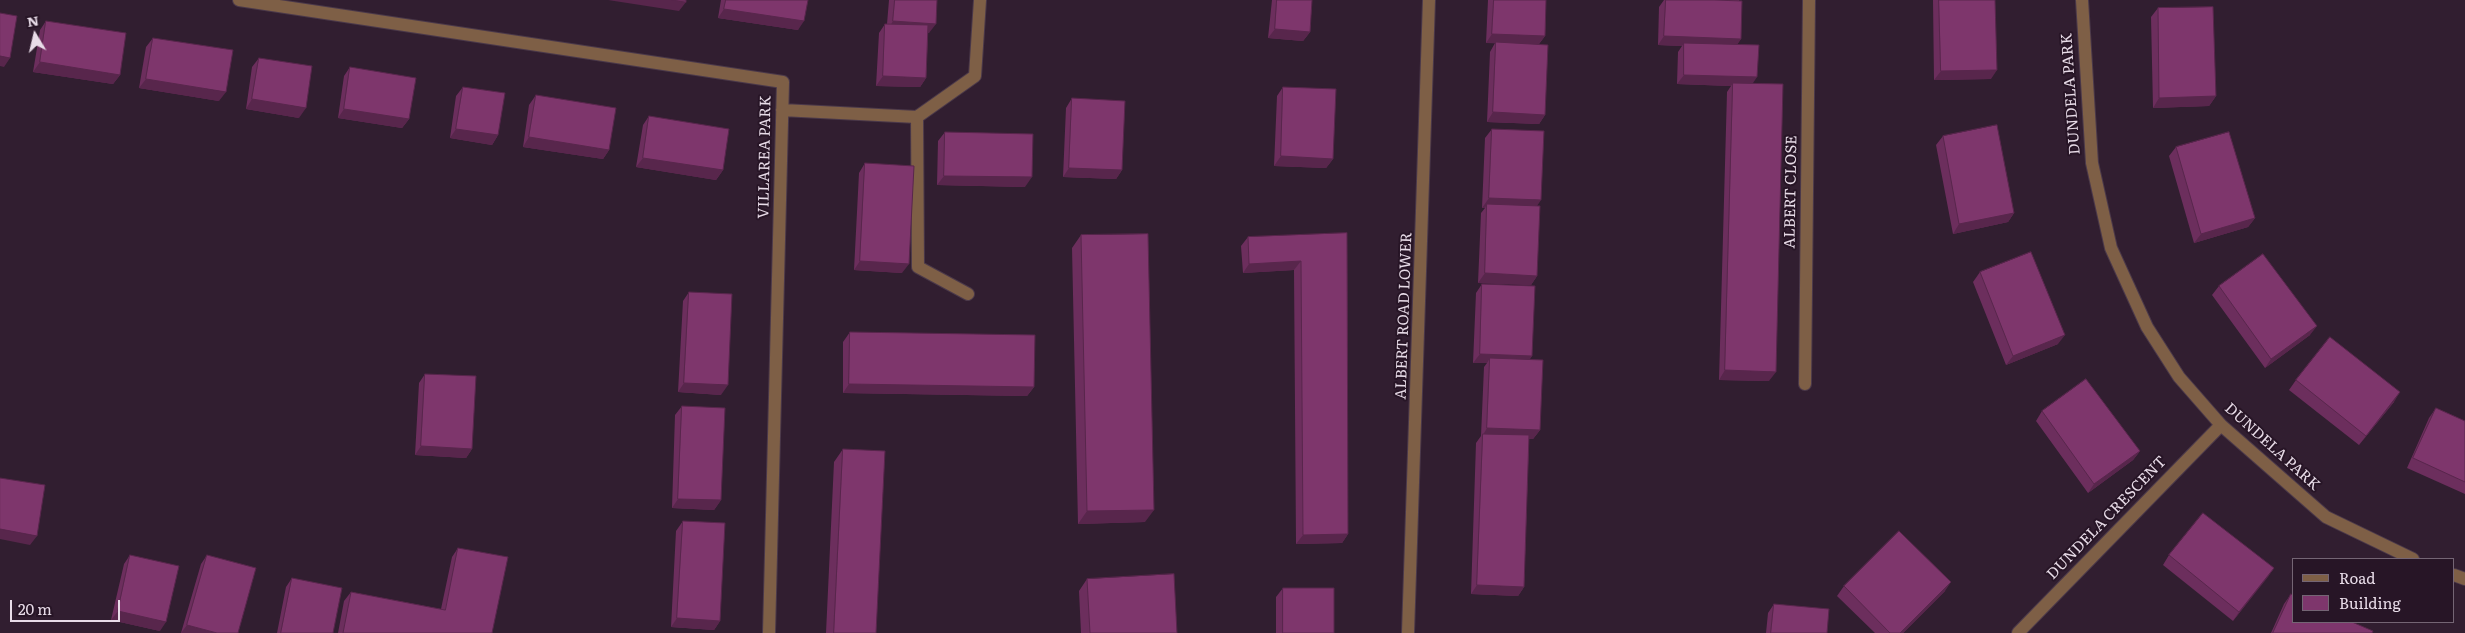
<!DOCTYPE html>
<style>
body{margin:0}
#map{position:relative;width:2465px;height:633px;overflow:hidden;background:#311e30;font-family:Literata,serif}
canvas{display:block}
.legend{position:absolute;left:2292px;top:558px;width:162px;height:65px;box-sizing:border-box;background:#271526;border:1px solid #746574;margin:0;padding:6px 9px;list-style:none;font-size:15px;color:#e8dce8}
.legend li{display:flex;align-items:center;gap:10px;height:25px}
.legend b{width:25px;border:1px solid #746574}
.north{position:absolute;left:10px;top:10px;width:50px;height:50px;-webkit-text-stroke:4px #271526;paint-order:stroke;rotate:351deg;font-size:14px;font-weight:700;line-height:20px;text-align:center;color:#e8dce8}
.north::after{content:'';display:block;margin:auto;width:18px;height:22px;background:#e8dce8;clip-path:polygon(50% 0,100% 100%,50% 72%,0 100%)}
.scale{position:absolute;left:10px;top:600px;width:110px;height:22px;box-sizing:border-box;border:2px solid #e8dce8;border-top:0;padding-left:6px;font-size:15px;line-height:18px;white-space:nowrap;color:#e8dce8;-webkit-text-stroke:4px #271526;paint-order:stroke}
</style>
<div id="map">
<canvas width="2465" height="633"></canvas>
<ul class="legend">
<li><b style="height:6px;background:#7e5f46"></b>Road</li>
<li><b style="height:14px;background:#7e366c"></b>Building</li>
</ul>
<div class="north">N</div>
<div class="scale">20 m</div>
</div>
<script>
const g = document.querySelector('canvas').getContext('2d');
g.lineJoin = 'round';
function trace(path, color, width, dash) { g.strokeStyle = color; g.lineWidth = width; g.lineCap = dash ? 'butt' : 'round'; g.setLineDash(dash || []); g.stroke(path); }
function fill(path, color) { g.fillStyle = color; g.fill(path, 'evenodd'); }
function drawText(font, color, halo, rows, align = 'center') {
  g.font = font + ' Literata,serif'; g.lineWidth = 4; g.setLineDash([]); g.textBaseline = 'middle'; g.strokeStyle = halo; g.fillStyle = color; for (const [text, x, y, turn = 0] of rows) {
    g.save(); g.translate(x, y); g.rotate((+turn || 0) * Math.PI / 180); g.textAlign = isNaN(turn) ? turn : align; if (halo) g.strokeText(text, 0, 0); g.fillText(text, 0, 0); g.restore();
  }
}
const minor = new Path2D(`
 M239,0L783,82L769,633
 M2082,0L2092,163L2111,248L2147,327L2179,377L2221,425L2326,517L2413,559
 M782,110L917,117L975,76L980,0
 M917,117L918,267L968,294
 M1805,384L1809,0
 M2454,575L2465,579
 M1408,633L1429,0
 M2018,633L2221,425`);
const wall = new Path2D(`
 M721,0H808L798,30L718,18Z
 M889,0H937L929,33H928L926,78L920,87L876,86L879,33L885,24H887Z
 M1272,0H1312L1310,32L1303,41L1268,38Z
 M1488,0H1546L1545,36L1539,44L1545,115L1539,124L1487,122L1490,52L1495,43H1486Z
 M1661,0H1739V1L1741,39L1737,44L1753,84L1769,381L1719,380L1727,92L1731,86L1677,84L1678,52L1682,46L1658,45L1659,7L1664,0Z
 M1933,0H1995L1991,79L1934,80Z
 M2158,8L2216,96L2209,106L2153,108L2151,17Z
 M46,21L120,75L113,84L33,72L40,30Z
 M153,38L219,101L139,88L146,47Z
 M259,58L299,118L246,109L252,67Z
 M350,67L409,119L402,128L338,118L344,76Z
 M463,87L498,135L492,145L450,138L456,96Z
 M1283,87L1333,159L1326,168L1274,166L1277,96Z
 M536,95L609,150L603,159L523,147L529,105Z
 M1072,98L1122,170L1116,179L1063,177L1066,108Z
 M649,116L723,170L716,180L636,167L643,125Z
 M1492,129L1537,206V276L1531,285L1478,283L1481,213L1485,208H1482L1485,138Z
 M945,132L1025,187L937,185L938,141Z
 M1943,136L2014,213L2008,222L1953,234L1936,145Z
 M2176,147L2255,218L2248,227L2194,243L2169,156Z
 M865,163L902,273L854,270L859,173Z
 M1347,233L1348,534L1342,543L1296,544L1294,270L1243,273L1241,246L1248,237Z
 M1081,235L1145,522L1078,524L1072,248Z
 M1980,272L2058,344L2006,365L1973,282Z
 M1482,284L1532,356L1529,360L1540,430L1533,439H1529L1524,587L1518,596L1471,594L1476,443L1481,436L1484,367L1487,363H1473L1476,293Z
 M2219,286L2310,335L2265,368L2212,295Z
 M689,292L721,395L678,392L683,301Z
 M850,332L1034,387L1027,396L843,393V342Z
 M425,374L472,449L466,458L415,455L419,383Z
 M2296,380L2394,402L2359,445L2289,390Z
 M682,406L721,500L714,510L672,508L675,415Z
 M2436,408L2465,421V494L2407,468L2429,418Z
 M2042,411L2140,451L2133,460L2088,493L2036,421Z
 M843,449L876,633H826L834,462Z
 M683,521L720,621L714,630L671,627L676,531Z
 M458,548L492,633H338L344,601L351,592L441,609L452,557Z
 M130,555L160,631L111,620L124,564Z
 M207,555L238,633H181L201,564Z
 M2169,555L2274,568L2233,621L2163,565Z
 M292,578L333,633H277L286,587Z
 M1087,579L1177,633H1081L1079,591Z
 M1844,586L1945,591L1903,633H1875L1837,596Z
 M1283,588L1334,633H1276V597Z
 M2291,594L2372,633H2271L2284,604Z
 M1774,604L1827,633H1766L1768,613Z`);
const shadedWall = new Path2D(`
 M608,0H672L686,2L679,11Z
 M724,9L804,21L798,30L718,18Z
 M893,21L936,24L929,33L887,31Z
 M1275,29L1310,32L1303,41L1268,38Z
 M1492,34L1545,36L1538,45L1486,43Z
 M1664,36L1741,39L1735,48L1684,43L1682,46L1658,45Z
 M0,56L10,58L4,67L0,66Z
 M40,62L120,75L113,84L33,72Z
 M1997,70L1991,79L1934,80L1941,71Z
 M1684,75L1757,77L1751,86L1733,83L1731,86L1677,84Z
 M883,76L926,78L920,87L876,86Z
 M146,79L226,92L219,101L139,88Z
 M2216,96L2209,106L2153,108L2159,98Z
 M252,99L306,108L299,118L246,109Z
 M344,109L409,119L402,128L338,118Z
 M1493,112L1545,115L1539,124L1487,122Z
 M456,129L498,135L492,145L450,138Z
 M529,137L609,150L603,159L523,147Z
 M1281,156L1333,159L1326,168L1274,166Z
 M643,158L723,170L716,180L636,167Z
 M1069,168L1122,170L1116,179L1063,177Z
 M944,176L1032,177L1025,187L937,185Z
 M1489,198L1541,200L1535,209L1487,204L1485,208H1482Z
 M2014,213L2008,222L1953,234L1959,224Z
 M2255,218L2248,227L2194,243L2201,234Z
 M860,261L909,264L902,273L854,270Z
 M1301,261L1294,270L1243,273L1249,264Z
 M1485,273L1537,276L1531,285L1478,283Z
 M2317,326L2310,335L2265,368L2271,359Z
 M2065,335L2058,344L2006,365L2013,356Z
 M1480,354L1532,356L1526,365L1490,358L1487,363H1473Z
 M1725,370L1776,372L1769,381L1719,380Z
 M684,383L728,385L721,395L678,392Z
 M849,384L1034,387L1027,396L843,393Z
 M2400,392L2394,402L2359,445L2366,436Z
 M1487,428L1540,430L1533,439L1483,437V435Z
 M421,446L472,449L466,458L415,455Z
 M2140,451L2133,460L2088,493L2094,484Z
 M678,499L721,500L714,510L672,508Z
 M1154,510L1145,522L1078,524L1087,511Z
 M0,529L37,536L30,545L0,539Z
 M1348,534L1342,543L1296,544L1303,535Z
 M2274,568L2268,577L2233,621L2239,612Z
 M1951,582L1945,591L1903,633H1900Z
 M1477,585L1524,587L1518,596L1471,594Z
 M118,611L166,622L160,631L111,620Z
 M677,618L720,621L714,630L671,627Z
 M187,625L217,633H181Z`);
const building = new Path2D(`
 M672,0H686V2Z
 M726,0H808L804,21L724,9Z
 M895,0H937L936,24L893,21Z
 M1277,0H1312L1310,32L1275,29Z
 M1494,0H1546L1545,36L1492,34Z
 M1666,0H1715L1742,1L1741,39L1664,36Z
 M1939,0H1995L1997,70L1941,71Z
 M2213,7L2216,96L2159,98L2158,8Z
 M0,13L17,16L10,58L0,56Z
 M46,21L126,33L120,75L40,62Z
 M885,24L928,25L926,78L883,76Z
 M153,38L233,50L226,92L146,79Z
 M1496,42L1548,45L1545,115L1493,112Z
 M1684,43L1759,45L1757,77L1684,75Z
 M259,58L312,66L306,108L252,99Z
 M350,67L416,78L409,119L344,109Z
 M1733,83L1783,84L1776,372L1725,370Z
 M463,87L505,93L498,135L456,129Z
 M1283,87L1336,89L1333,159L1281,156Z
 M536,95L616,108L609,150L529,137Z
 M1072,98L1125,101L1122,170L1069,168Z
 M649,116L729,129L723,170L643,158Z
 M1997,125L2014,213L1959,224L1943,136Z
 M1492,129L1544,131L1541,200L1489,198Z
 M945,132L1033,134L1032,177L944,176Z
 M2229,132L2255,218L2201,234L2176,147Z
 M865,163L914,166L909,264L860,261Z
 M1487,204L1540,206L1537,276L1485,273Z
 M1347,233L1348,534L1303,535L1301,261L1249,264L1248,237Z
 M1148,234L1154,510L1087,511L1081,235Z
 M2031,252L2065,335L2013,356L1980,272Z
 M2263,254L2317,326L2271,359L2219,286Z
 M1482,284L1535,286L1532,356L1480,354Z
 M689,292L732,294L728,385L684,383Z
 M850,332L1035,335L1034,387L849,384Z
 M2330,337L2400,392L2366,436L2296,380Z
 M1490,358L1543,360L1540,430L1487,428Z
 M425,374L476,376L472,449L421,446Z
 M2086,379L2140,451L2094,484L2042,411Z
 M682,406L725,408L721,500L678,499Z
 M2436,408L2465,421V482L2413,458Z
 M1483,434L1529,435L1524,587L1477,585Z
 M843,449L885,451L876,633H834Z
 M0,478L45,485L37,536L0,529Z
 M2203,513L2274,568L2239,612L2169,555Z
 M683,521L725,523L720,621L677,618Z
 M1899,531L1951,582L1900,633H1890L1844,586Z
 M458,548L508,557L492,633H343L351,592L445,610Z
 M130,555L179,566L166,622L118,611Z
 M207,555L256,568L238,633H217L187,625Z
 M1174,574L1177,633H1090L1087,579Z
 M292,578L342,588L333,633H281Z
 M1283,588H1334V633H1283Z
 M2291,594L2294,596V622H2352L2373,631L2372,633H2273Z
 M1774,604L1829,609L1827,633H1771Z`);
const streetNames = [
 ["DUNDELA PARK",2071,94,-94],
 ["VILLAREA PARK",765,157,-89],
 ["ALBERT CLOSE",1791,192,-89],
 ["ALBERT ROAD LOWER",1404,316,-88],
 ["DUNDELA PARK",2272,447,42],
 ["DUNDELA CRESCENT",2107,518,-46]
];
trace(minor, '#4b394a', 14);
trace(minor, '#7e5f46', 12);
fill(wall, '#6c2e5d');
fill(shadedWall, '#58264c');
fill(building, '#7e366c');
trace(building, '#58264c', 1);
drawText('15px', '#e8dce8', '#271526', streetNames);
</script>
